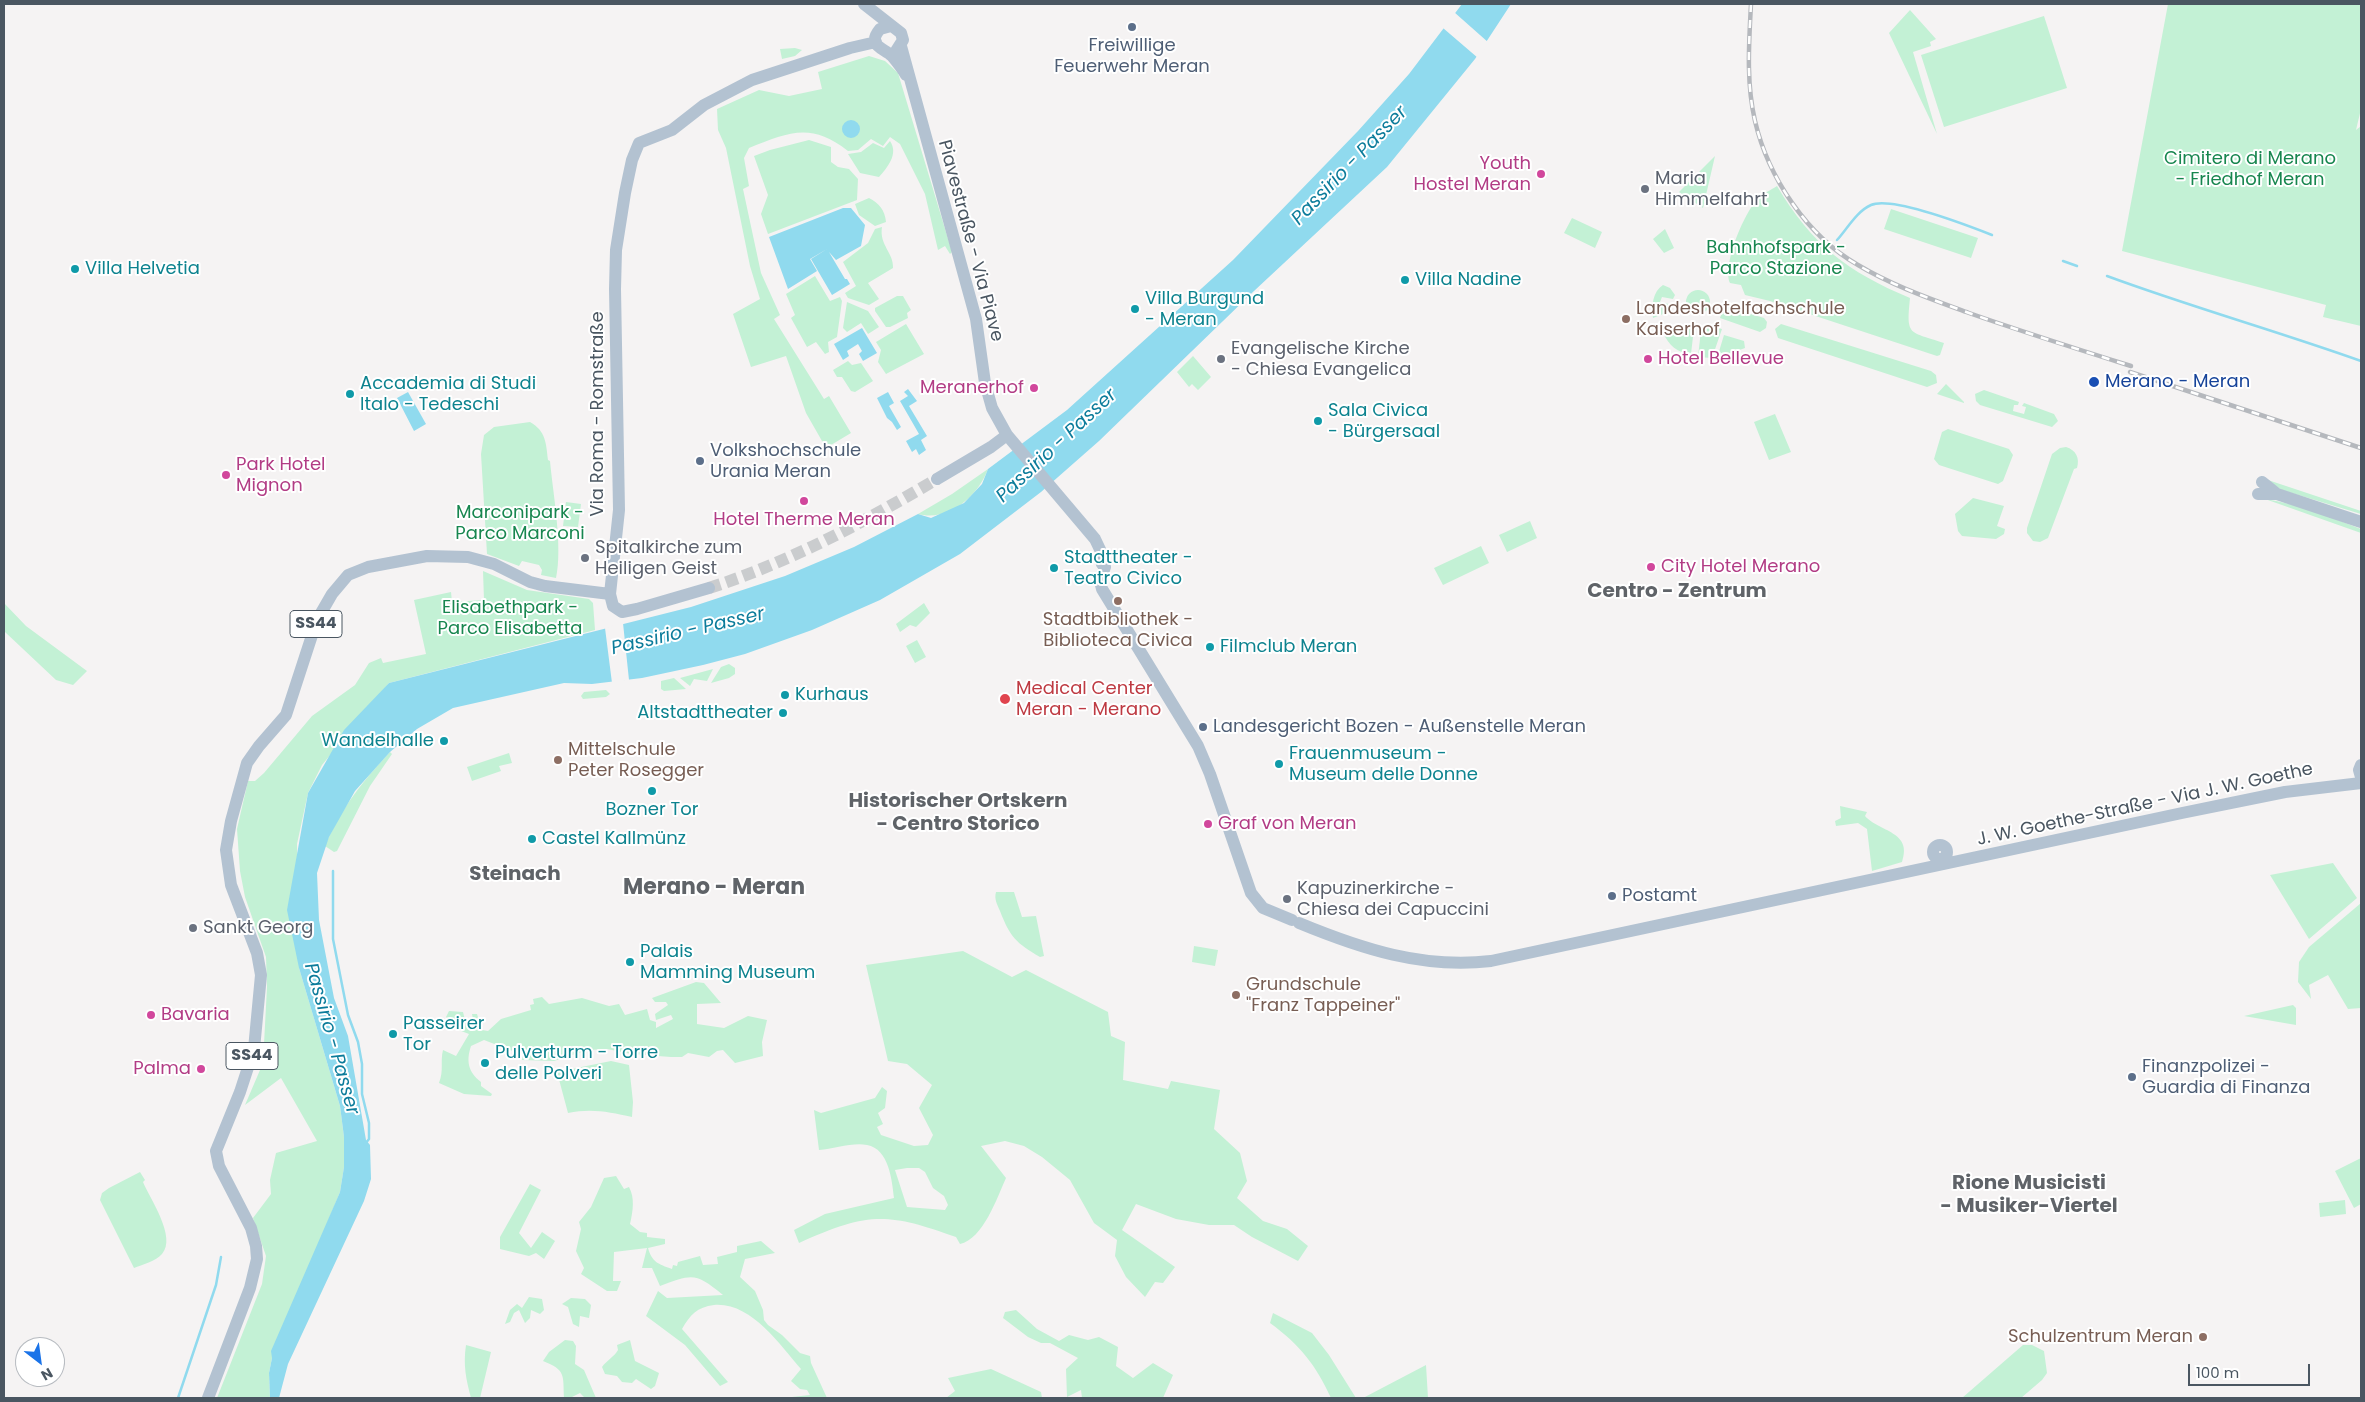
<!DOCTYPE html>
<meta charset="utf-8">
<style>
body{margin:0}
#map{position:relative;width:2365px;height:1402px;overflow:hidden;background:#f5f3f3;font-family:Poppins,sans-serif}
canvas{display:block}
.frame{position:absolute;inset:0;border:5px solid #4a5661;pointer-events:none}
.north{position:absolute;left:15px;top:1337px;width:50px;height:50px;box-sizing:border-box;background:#fff;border:1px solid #b7bbc0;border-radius:50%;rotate:150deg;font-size:14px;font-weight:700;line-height:20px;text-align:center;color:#4a5661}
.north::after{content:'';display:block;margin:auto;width:18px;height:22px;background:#1a73e8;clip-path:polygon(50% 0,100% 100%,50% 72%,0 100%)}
.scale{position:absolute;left:2188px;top:1364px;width:122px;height:22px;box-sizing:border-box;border:2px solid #4a5661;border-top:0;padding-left:6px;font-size:15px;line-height:18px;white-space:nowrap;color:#4a5661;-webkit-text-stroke:4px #fff;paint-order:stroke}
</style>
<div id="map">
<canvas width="2365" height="1402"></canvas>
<div class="frame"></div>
<div class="north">N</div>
<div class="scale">100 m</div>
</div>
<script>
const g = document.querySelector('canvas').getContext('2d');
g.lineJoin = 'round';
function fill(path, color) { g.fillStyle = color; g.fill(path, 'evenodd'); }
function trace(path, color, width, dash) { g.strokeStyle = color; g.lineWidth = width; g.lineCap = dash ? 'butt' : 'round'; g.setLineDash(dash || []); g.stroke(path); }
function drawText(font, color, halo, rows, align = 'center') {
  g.font = font + ' Poppins,sans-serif'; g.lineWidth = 4; g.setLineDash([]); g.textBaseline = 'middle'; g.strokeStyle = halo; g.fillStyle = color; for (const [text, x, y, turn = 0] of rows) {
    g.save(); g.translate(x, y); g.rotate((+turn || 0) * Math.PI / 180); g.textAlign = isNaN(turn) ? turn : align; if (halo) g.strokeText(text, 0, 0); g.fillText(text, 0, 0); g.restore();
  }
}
const green = new Path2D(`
 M2168,4H2361V109L2356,130L2361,126V326L2323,317L2326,305L2122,251Z
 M1910,10L1936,39L1930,42L1931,46L1913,52L1937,134L1889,33Z
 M2044,16L2067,88L1944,127L1921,55Z
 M795,48L802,50L795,56L782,59L780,49Z
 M869,56L885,61L898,73L952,252L950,254L945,246L938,250L925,194L900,144L890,137L883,146L871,139L858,150L848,151C811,122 789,132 749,148L744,158L749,186L743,189L761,273L780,315L774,319L824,399L829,396L851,433L826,448L806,413L786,356L751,367L733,314L760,299L750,266L726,148L718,130L717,109L759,90L789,96L822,89L818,72Z
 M809,140L831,147V162L838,167L849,169L858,179L857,200L768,234L761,214L768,195L754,156L770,150Z
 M890,141C899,154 887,168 879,177L860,173L848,154L861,152L873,143L884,148Z
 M1715,156L1703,208L1679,192Z
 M1777,186C1812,245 1848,272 1910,298C1906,337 1909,331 1944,343L1940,355L1937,356L1770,301L1745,295L1741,285L1730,283C1722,265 1745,209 1760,197C1764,193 1771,190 1777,186Z
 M869,198C879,203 885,210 886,222L875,226L859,215L855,204Z
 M1891,209L1978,238L1971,258L1884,229Z
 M1572,218L1602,232L1595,248L1564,233Z
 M882,227C879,245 894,253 893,268L868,283L879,299L869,305L848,298L845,293L856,286L843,262L868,243L875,229Z
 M1665,229L1674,248L1664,253L1653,239Z
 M815,276L830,301L840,297L842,301L837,337L828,342L829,352L825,354L816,342L807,347L791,318L795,315L786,294Z
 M1663,285L1670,288L1675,295L1673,299L1662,297L1660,302L1673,305L1663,314L1653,318C1651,306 1653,291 1663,285Z
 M1686 302a12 12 0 1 1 24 0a12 12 0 1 1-24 0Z
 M897,296H903L911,310L907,313L908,318L890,327H886L875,311V308Z
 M847,302L868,311L879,327L868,334L861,323L847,332L843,328Z
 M1724,306L1764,318L1767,322L1766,328L1760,332L1720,318Z
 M906,324L924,354L886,374L878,362L881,350L876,342Z
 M1781,324L1931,371L1936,375L1937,383L1927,387L1778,338L1775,329Z
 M1709,326L1722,329L1712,358L1698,357L1701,330Z
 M1687,327L1694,328L1691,354C1677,353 1669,345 1663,333Z
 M1724,335L1744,341L1745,348L1717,358Z
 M1193,356L1211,377L1198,390L1192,384L1189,387L1177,372Z
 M848,361L852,365L861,363L873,381L855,392L851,391L842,377H837L833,370Z
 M1946,384L1964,402V403L1937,394Z
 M1984,390L2019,402L2018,405H2014L2013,411L2024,414L2026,407L2022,406L2024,403L2054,414L2058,421L2052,427L1980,405L1976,401L1975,394Z
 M1775,414L1791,452L1769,460L1754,422Z
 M530,422C546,431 546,443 548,460L550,461C553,494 563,547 556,578L541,575L542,570L539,565L522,561L519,566L487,554L481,454L484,435L494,427Z
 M1948,429L2009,449L2013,455L2003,481L1998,484L1939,465L1934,459L1942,432Z
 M2066,447C2076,450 2080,458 2077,468L2074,469L2048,538L2040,542L2033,541L2027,533V528L2052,454L2060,448Z
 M988,469C978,496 949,522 918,514L952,494Z
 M2265,479L2361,511V514L2282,490Z
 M1973,498L2004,506L1997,526L2005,529L2004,534L1996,539L1962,536L1958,531L1955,514Z
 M2265,499C2298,504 2330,517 2361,529V533Z
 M566,502L581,504L578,527L563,526Z
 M1530,521L1537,538L1507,552L1499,535Z
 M1481,546L1489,563L1443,585L1434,568Z
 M483,571L527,590L589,599L593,603L595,630L389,683L322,765L308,793L297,844L299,968L340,1106L344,1137V1167L340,1192L272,1358L269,1373L270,1398H217L262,1284L266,1256L253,1218L271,1194L270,1180L276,1153L317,1141L281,1078L245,1105L263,1063L267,987L266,957L245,897L240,871L237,829L248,781H255L264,773L312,716L355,685L369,663L381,658L383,663L426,654L414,600L451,592L452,602L484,600Z
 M4,603L26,626L87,671L73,685L56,680L5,632Z
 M924,603L930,613L916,627L910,625L900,632L896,624Z
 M917,640L926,657L915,663L906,646Z
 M729,664L735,668V674L729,678L711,683L721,667Z
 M713,669L707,681L694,679L690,686L680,678Z
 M674,678L686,689L664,691L661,689V681Z
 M606,690L610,694L606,697L583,699L581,696L584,692Z
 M390,752L392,754L370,786L337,851L334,852L325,846C341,808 363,781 390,752Z
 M509,753L512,763L499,766L501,771L472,781L467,767Z
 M1840,806L1867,812L1865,816C1879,832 1913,831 1902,862L1872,871L1867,829L1858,823L1836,826L1835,821L1841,818Z
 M2333,863L2357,898L2309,939L2270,875Z
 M996,892H1014L1022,917L1036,916L1044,956L1040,957C1016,943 1010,937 1000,911C997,904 994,899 996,892Z
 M2361,903V1008L2348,1009L2328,975L2309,985L2311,999L2298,982L2299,962L2309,947Z
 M1194,946L1218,950L1215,966L1192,962Z
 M963,951L1012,977L1026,970L1108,1012L1111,1036L1125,1042L1123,1080L1168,1089L1171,1081L1220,1090L1214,1129L1240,1153L1247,1181L1237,1198L1263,1221L1287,1229L1308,1246L1298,1261L1252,1237L1234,1225H1209L1176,1219L1136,1204L1122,1230L1175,1267L1163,1283L1155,1282L1145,1297L1126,1277L1115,1256L1117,1240L1094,1223L1070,1180L1042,1157L1024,1146L1005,1141L981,1146L1006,1178C997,1198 983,1239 960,1244L956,1237C887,1212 867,1212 799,1243L794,1230L825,1214L894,1198C892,1180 889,1149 867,1145C853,1142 834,1149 819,1150L814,1110L821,1113L875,1098L882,1087L887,1091L885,1108L878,1113L883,1124L877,1127L881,1135L914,1146L928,1145L933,1135L919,1108L932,1085L907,1064L888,1061L866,965ZM907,1168H919L925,1172L933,1188L944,1196L948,1205L945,1210L907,1207L895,1170Z
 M696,982L704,983L721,1003L697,1004V1024L724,1028L748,1016L767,1020L762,1042L763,1056L735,1063L723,1050L717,1051L709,1057L688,1053L682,1057H671L632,1054L607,1049L588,1050L554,1061L522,1060L523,1055L484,1040L471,1046C466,1061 468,1072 481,1082V1086L492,1094L491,1096L464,1094L439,1083C444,1070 440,1062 443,1050L456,1056L469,1034L456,1029L446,1017L449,1011L463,1012L465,1020L473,1019L472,1014H477L482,1030L488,1031L501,1019L531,1010L530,1005L534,1004L533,999L542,997L549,1004L582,998L609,1006L619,1004L625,1015L647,1009L650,1020L656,1022V1028L673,1019L671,1015L656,1020L655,1014L668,1005L666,1002H655L652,998Z
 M2293,1005L2296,1008V1025L2244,1016Z
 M611,1061L629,1065L633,1102L632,1117C610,1112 591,1108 568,1113L557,1072Z
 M2361,1158V1204L2354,1208L2335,1171Z
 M140,1172L145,1180L143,1182C150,1199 177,1237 162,1254C156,1261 142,1265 134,1268L100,1200L102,1193L109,1188Z
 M616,1176L624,1189L629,1187C635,1198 633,1211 630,1224L640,1232L647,1233V1237L665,1239V1244L648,1248C652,1262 658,1264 672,1269L673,1265L677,1266L678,1262L700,1256L703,1265L718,1264L717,1257L737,1252V1246L761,1241L775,1253L745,1259L740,1277L755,1291L763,1310L764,1320L768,1325L782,1335L800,1353L810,1356L811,1363L827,1398H783L810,1395L807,1390L800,1389L791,1381L801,1369C779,1344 751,1302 714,1305C697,1307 690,1315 682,1329L728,1382L720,1386L685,1345L646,1316L658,1291L667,1298L723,1295C695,1272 693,1274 660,1286L652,1268H642L647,1248L614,1252L613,1281H621L617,1291H607L581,1274L584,1268L576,1251L581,1229L579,1222L591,1207L604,1178Z
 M530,1184L541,1190L519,1233L531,1248L542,1232L555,1241L544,1259L536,1253L529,1256L500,1249V1237Z
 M2345,1200L2346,1214L2320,1217L2319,1203Z
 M529,1297L542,1299L544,1310L540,1314L531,1310L530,1318L525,1323L519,1310L514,1313L510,1322L505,1324L510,1310L517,1304L522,1308Z
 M571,1298L585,1299L591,1305L589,1318L580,1316L579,1327L573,1324L568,1307L562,1304Z
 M1016,1310L1037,1329L1059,1341L1069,1335L1088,1340L1099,1337L1118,1347L1116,1366L1133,1378L1153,1363L1173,1375L1163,1398H1082L1081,1390L1067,1397L1066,1369L1078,1358L1050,1343H1041L1028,1337L1003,1318L1005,1312Z
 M1273,1313L1312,1333L1329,1355L1356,1398H1331C1316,1365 1300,1345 1270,1323Z
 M565,1340L573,1341L576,1346L575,1364L584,1370L596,1398H585L580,1393L570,1398H564C563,1375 566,1370 543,1361L549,1352Z
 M630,1340L635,1361L659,1373L655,1386L651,1389L636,1379L632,1383L622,1382L617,1376L605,1374L602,1367C607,1360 614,1357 618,1350L617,1345Z
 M466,1345L491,1352L480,1398H471C466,1379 463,1365 466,1345Z
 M2023,1345H2032L2044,1351L2047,1373L2042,1380L2021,1398H1962Z
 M1426,1365L1428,1398H1363Z
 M991,1369L1041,1392L1042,1398H946L955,1391L948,1378Z`);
const water = new Path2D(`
 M1462,4H1511L1475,59L1387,167L1254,291L1099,441L1041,492L960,554L880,600L812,630L745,654L703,665L642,678L592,684L564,683L453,708L417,729L390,752L355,791L329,837L317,873L319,920L334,998L348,1036L366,1140L370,1145L371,1179L364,1201L288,1364L279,1398H270L269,1373L272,1358L271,1351L340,1192L344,1167V1137L340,1106L299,968L287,910L308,793L344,730L389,683L691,607L785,576L854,547L918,514L931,518L964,503L982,484L988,469L1067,410L1233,260L1358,131L1409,74Z
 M842 129a9 9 0 1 1 18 0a9 9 0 1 1-18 0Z
 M843,208H851L865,225L861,246L836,260L829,252L845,279H847L850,284L832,295L811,259L827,249L810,259L817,271L788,289L769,237Z
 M862,328L877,353L863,361L859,354L862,351L858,344L847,351L849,356L843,360L834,344Z
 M908,389L917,401L909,406L927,436L921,440L926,450L919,455L916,449L912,452L906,441L919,434L900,401L908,396L904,392Z
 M408,392L426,424L414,431L397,398Z
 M888,392L894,403L889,406L901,427L897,430L892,422L887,418L877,398Z`);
const pier = new Path2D(`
 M1454,12L1489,43L1478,58L1443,28Z
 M623,623L629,680L612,683L605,628Z`);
const stream = new Path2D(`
 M1837,240C1847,229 1857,211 1871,205C1892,196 1969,226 1992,235
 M2063,261L2077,266
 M2107,276C2191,307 2277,331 2361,361
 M333,871V939L348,1015L358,1042L362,1064V1094L369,1123V1139L365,1144
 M178,1398L216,1285L221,1257`);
const majorTunnel = new Path2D(`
 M709,588C790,562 864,522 937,479`);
const major = new Path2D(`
 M864,4L901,33L903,40L896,51
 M891,26L880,29C866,46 884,48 892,56C897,62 902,68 906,75
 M901,46L976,319L985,383L992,408L1007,435L1095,539L1105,560L1102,564L1105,567
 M937,479L991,447L1007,435
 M2262,482L2277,494
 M2258,494H2277L2361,522
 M1105,567L1100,581L1102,589L1198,746L1210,774L1251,893L1263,908L1292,920
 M709,588L637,609L622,612L613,606L610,594L619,510L615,289L616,250L625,193L632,160L639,143L672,130L704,105L752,80L850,48L876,42
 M2361,765L2359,770L2361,777
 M1933 852a7 7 0 1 1 14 0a7 7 0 1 1-14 0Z
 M1299,923C1362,949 1423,969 1491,961L2182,813L2285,792L2361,783
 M208,1398L250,1288L257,1259L256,1246L251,1228L219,1166L216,1151L240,1092L254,1049L261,975L257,953L231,885L226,850L231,821L247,763L259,746L286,715L317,620L332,594L348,575L368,567L427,556L468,557L494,564L530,582L545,586L610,594`);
const rail = new Path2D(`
 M1751,4C1749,43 1746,82 1755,121C1768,177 1807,236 1858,265C1893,286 1931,299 1969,313C2023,332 2077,349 2131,366
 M2130,372L2361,448`);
const markers = [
 [1132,27,5,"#5c6f8a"],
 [1541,174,5,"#d1479c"],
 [1645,189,5,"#6b7280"],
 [75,269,5,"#0f9aa8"],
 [1405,280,5,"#0f9aa8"],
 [1135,309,5,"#0f9aa8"],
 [1626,319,5,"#8d6e63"],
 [1221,359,5,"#6b7280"],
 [1648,359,5,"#d1479c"],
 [2094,382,6,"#1a4fb4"],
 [1034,388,5,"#d1479c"],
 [350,394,5,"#0f9aa8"],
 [1318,421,5,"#0f9aa8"],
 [700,461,5,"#5c6f8a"],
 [226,475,5,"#d1479c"],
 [804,501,5,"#d1479c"],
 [585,558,5,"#6b7280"],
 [1651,567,5,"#d1479c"],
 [1054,568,5,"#0f9aa8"],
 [1118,601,5,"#8d6e63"],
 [1210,647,5,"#0f9aa8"],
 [785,695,5,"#0f9aa8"],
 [1005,699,6,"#e0444e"],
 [783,713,5,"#0f9aa8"],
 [1203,727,5,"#5c6f8a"],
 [444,741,5,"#0f9aa8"],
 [558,760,5,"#8d6e63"],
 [1279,764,5,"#0f9aa8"],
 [652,791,5,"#0f9aa8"],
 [1208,824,5,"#d1479c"],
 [532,839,5,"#0f9aa8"],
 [1612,896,5,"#5c6f8a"],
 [1287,899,5,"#6b7280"],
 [193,928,5,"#6b7280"],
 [630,962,5,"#0f9aa8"],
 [1236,995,5,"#8d6e63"],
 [151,1015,5,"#d1479c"],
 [393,1034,5,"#0f9aa8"],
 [485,1063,5,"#0f9aa8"],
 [201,1069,5,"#d1479c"],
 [2132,1077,5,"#5c6f8a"],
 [2203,1337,5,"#8d6e63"]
];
const shields = [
 [316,624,52],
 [252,1056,52]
];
const shieldNames = [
 ["SS44",316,624],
 ["SS44",252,1056]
];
const serviceNames = [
 ["Freiwillige",1132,46,"center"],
 ["Feuerwehr Meran",1132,67,"center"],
 ["Volkshochschule",710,451],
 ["Urania Meran",710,472],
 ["Landesgericht Bozen - Außenstelle Meran",1213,727],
 ["Postamt",1622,896],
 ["Finanzpolizei -",2142,1067],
 ["Guardia di Finanza",2142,1088]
];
const parkNames = [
 ["Cimitero di Merano",2250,159],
 ["- Friedhof Meran",2250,180],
 ["Bahnhofspark -",1776,248],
 ["Parco Stazione",1776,269],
 ["Marconipark -",520,513],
 ["Parco Marconi",520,534],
 ["Elisabethpark -",510,608],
 ["Parco Elisabetta",510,629]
];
const hotelNames = [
 ["Youth",1531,164,"right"],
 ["Hostel Meran",1531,185,"right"],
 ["Hotel Bellevue",1658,359],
 ["Meranerhof",1024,388,"right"],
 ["Park Hotel",236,465],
 ["Mignon",236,486],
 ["Hotel Therme Meran",804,520,"center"],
 ["City Hotel Merano",1661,567],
 ["Graf von Meran",1218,824],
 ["Bavaria",161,1015],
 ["Palma",191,1069,"right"]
];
const worshipNames = [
 ["Maria",1655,179],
 ["Himmelfahrt",1655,200],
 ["Evangelische Kirche",1231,349],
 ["- Chiesa Evangelica",1231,370],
 ["Spitalkirche zum",595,548],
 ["Heiligen Geist",595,569],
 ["Kapuzinerkirche -",1297,889],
 ["Chiesa dei Capuccini",1297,910],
 ["Sankt Georg",203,928]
];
const streetNames = [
 ["Piavestraße - Via Piave",970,241,75],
 ["Via Roma - Romstraße",598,414,-90],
 ["J. W. Goethe-Straße - Via J. W. Goethe",2145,805,-12]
];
const cultureNames = [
 ["Villa Helvetia",85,269],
 ["Villa Nadine",1415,280],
 ["Villa Burgund",1145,299],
 ["- Meran",1145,320],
 ["Accademia di Studi",360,384],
 ["Italo - Tedeschi",360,405],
 ["Sala Civica",1328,411],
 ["- Bürgersaal",1328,432],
 ["Stadttheater -",1064,558],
 ["Teatro Civico",1064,579],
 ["Filmclub Meran",1220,647],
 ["Kurhaus",795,695],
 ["Altstadttheater",773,713,"right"],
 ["Wandelhalle",434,741,"right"],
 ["Frauenmuseum -",1289,754],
 ["Museum delle Donne",1289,775],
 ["Bozner Tor",652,810,"center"],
 ["Castel Kallmünz",542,839],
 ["Palais",640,952],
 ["Mamming Museum",640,973],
 ["Passeirer",403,1024],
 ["Tor",403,1045],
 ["Pulverturm - Torre",495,1053],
 ["delle Polveri",495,1074]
];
const educationNames = [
 ["Landeshotelfachschule",1636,309],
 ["Kaiserhof",1636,330],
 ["Stadtbibliothek -",1118,620,"center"],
 ["Biblioteca Civica",1118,641,"center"],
 ["Mittelschule",568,750],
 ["Peter Rosegger",568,771],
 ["Grundschule",1246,985],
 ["\"Franz Tappeiner\"",1246,1006],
 ["Schulzentrum Meran",2193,1337,"right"]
];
const transitNames = [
 ["Merano - Meran",2105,382]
];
const healthNames = [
 ["Medical Center",1016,689],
 ["Meran - Merano",1016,710]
];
const waterNames = [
 ["Passirio - Passer",1350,166,-46],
 ["Passirio - Passer",1057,446,-43],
 ["Passirio - Passer",688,632,-13],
 ["Passirio - Passer",331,1039,74]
];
const quarterNames = [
 ["Centro - Zentrum",1677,592],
 ["Historischer Ortskern",958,802],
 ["- Centro Storico",958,825],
 ["Steinach",515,875],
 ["Rione Musicisti",2029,1184],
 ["- Musiker-Viertel",2029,1207]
];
const districtNames = [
 ["Merano - Meran",714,888]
];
fill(green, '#c3f1d5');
fill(water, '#90daee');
fill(pier, '#f5f3f3');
trace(stream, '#90daee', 2.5);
trace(majorTunnel, '#caccce', 12, [12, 6]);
trace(major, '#b3c2d1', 12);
trace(rail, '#b5b8bd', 4.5);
trace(rail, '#fff', 2.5, [8]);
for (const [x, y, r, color] of markers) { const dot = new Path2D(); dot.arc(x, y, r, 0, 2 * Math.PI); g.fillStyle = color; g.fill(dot); trace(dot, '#fff', 2); }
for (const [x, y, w] of shields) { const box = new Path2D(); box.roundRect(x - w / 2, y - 13.5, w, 27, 4); g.fillStyle = '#fff'; g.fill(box); trace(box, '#4a5661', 1); }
drawText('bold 16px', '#4a5661', null, shieldNames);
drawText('18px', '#4e5e75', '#fff', serviceNames, 'left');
drawText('18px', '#17864f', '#fff', parkNames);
drawText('18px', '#b23c85', '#fff', hotelNames, 'left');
drawText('18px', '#5b616d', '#fff', worshipNames, 'left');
drawText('18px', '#4a5661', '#fff', streetNames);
drawText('18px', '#0d838f', '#fff', cultureNames, 'left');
drawText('18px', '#785e54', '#fff', educationNames, 'left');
drawText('18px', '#164399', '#fff', transitNames, 'left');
drawText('18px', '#be3a42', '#fff', healthNames, 'left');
drawText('italic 19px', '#0c7c9b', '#fff', waterNames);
drawText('bold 20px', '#5f6368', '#fff', quarterNames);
drawText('bold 22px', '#5f6368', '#fff', districtNames);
</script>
